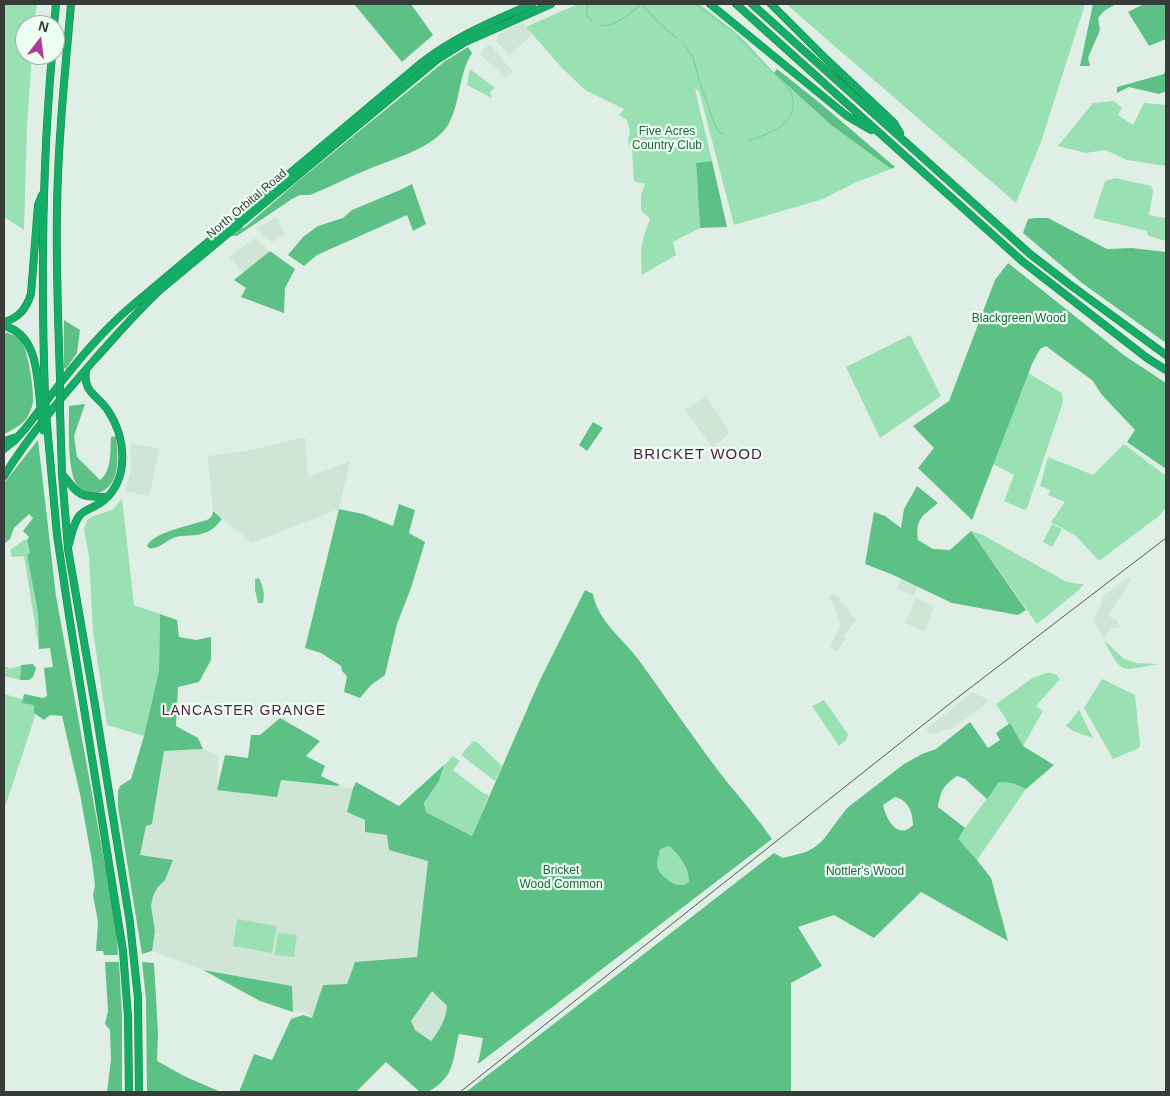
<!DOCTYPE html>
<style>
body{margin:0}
#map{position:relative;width:1170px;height:1096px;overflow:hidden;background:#e0efe5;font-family:Helvetica,sans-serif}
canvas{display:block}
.frame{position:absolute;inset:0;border:5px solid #363c38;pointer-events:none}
.north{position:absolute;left:15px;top:15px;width:50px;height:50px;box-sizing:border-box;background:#eefdf2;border:1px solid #a4b0a8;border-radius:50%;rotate:15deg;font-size:14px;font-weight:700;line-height:20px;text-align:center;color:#363c38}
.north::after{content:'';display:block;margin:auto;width:18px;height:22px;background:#ac3c98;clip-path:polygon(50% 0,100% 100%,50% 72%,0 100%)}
</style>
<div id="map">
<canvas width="1170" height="1096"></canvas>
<div class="frame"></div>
<div class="north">N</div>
</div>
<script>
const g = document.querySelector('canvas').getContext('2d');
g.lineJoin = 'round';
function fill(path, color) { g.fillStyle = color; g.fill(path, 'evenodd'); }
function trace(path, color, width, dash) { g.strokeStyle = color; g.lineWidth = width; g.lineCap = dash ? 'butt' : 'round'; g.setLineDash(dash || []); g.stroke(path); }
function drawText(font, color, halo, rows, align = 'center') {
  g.font = font + ' Helvetica,sans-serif'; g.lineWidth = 4.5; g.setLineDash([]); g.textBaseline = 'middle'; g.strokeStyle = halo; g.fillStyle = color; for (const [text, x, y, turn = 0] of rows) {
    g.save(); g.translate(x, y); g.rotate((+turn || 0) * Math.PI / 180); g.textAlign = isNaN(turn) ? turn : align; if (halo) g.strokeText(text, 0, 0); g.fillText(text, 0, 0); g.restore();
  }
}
const built = new Path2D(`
 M523,23L532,35L509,55L496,41V39L499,34Z
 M487,46H491L513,72L506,78L480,54Z
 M277,217L286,235L272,242L263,235L257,228Z
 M254,238L270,251L243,273L229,257Z
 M706,396L730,432L713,448L685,410Z
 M305,437L308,477L350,461L339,509L252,543L213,511L208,456L247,451Z
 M132,443L160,449L149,496L125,491L131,470L130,449Z
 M1129,577L1130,581L1108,616L1117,620L1120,628L1110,629L1105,639L1103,638L1093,619L1101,605L1103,596Z
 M901,579L918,586L914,596L897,588Z
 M829,595H837L840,598V602L850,610L848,612L857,619L843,637L846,639L836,652L830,646L841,625Z
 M916,598L934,606L925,632L905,623Z
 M973,692L988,700L985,705L953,728L930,734L926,729Z
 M203,749L218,755L217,790L281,780L353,788L347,811L365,820L387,835L389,850L428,861L417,957L355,962L347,984L323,985L313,1017L303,1011L293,1012L292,986L203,970L152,951L155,931L151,906L153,896L158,887L165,880L140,855L146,826L152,823L164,751Z
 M432,991L447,1006L446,1014L441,1027L431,1041L415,1030L410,1021Z`);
const green = new Path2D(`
 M4,4H37L34,25H25V55H32L27,126L24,230L4,217Z
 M578,4H700L742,38L774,73L831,125L891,169L859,181L823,199L734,225L699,91L695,89L712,161L696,164L700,228L673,242L676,255L642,275C640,251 641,241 650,219L641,210V195L645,184L634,181L632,150L628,142L630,131L627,120L619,115L624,109L585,90L562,68L526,27Z
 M786,4H1085L1041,142L1016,203Z
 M470,69L495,88L490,92L492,98L467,85Z
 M1114,101L1122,108L1118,115L1133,125L1144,103L1166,105V166L1127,160L1105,150L1086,153L1058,146L1093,103Z
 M1116,178L1151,186L1153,191L1149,215L1166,218V241L1148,236L1147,231L1093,218L1105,181Z
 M910,335L941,396L880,438L846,367Z
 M1028,373L1060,392L1062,394L1063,402L1027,508L1024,510L1004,501L1014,475L993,464Z
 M1124,444L1166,476V507L1159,516L1099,561L1076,536L1051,522L1065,502L1048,495L1050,490L1040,486L1048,457L1093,475Z
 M122,498L134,605L160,614L159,670L144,736L107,725L93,631L89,557L84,529L87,520L91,517L114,509Z
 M1052,524L1062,529L1052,547L1043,542Z
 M971,531L981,534L1065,581L1077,584H1084L1079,590L1037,624Z
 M24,540H27L30,554L27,555L38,613L39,649L24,556L12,557L10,550Z
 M1104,640L1124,659L1137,663L1158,664C1120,671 1122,675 1104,640Z
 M21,666L20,680L4,676V667H8L9,669Z
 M1045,673C1051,672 1059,674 1060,681H1058L1036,706L1043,711L1023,746L996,704L1031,679Z
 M1102,679L1135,695L1140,743L1139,748L1113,759L1084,708Z
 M4,694L39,704L4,810Z
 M824,700L848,734L846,740L839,746L812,706Z
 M1079,710L1093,738L1075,732L1066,726Z
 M473,741L478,743L502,766L495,781L461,755Z
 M453,756L460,761L453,770L483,793L489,795L472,836L426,812L424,803L439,781L444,765Z
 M999,782L1012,783L1026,789L977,860L957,839Z
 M669,846C679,854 689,868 689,881C687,883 684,885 682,885C674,886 661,876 658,869C656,862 659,855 660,848Z
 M237,919L277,926L272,953L233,946Z
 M278,933L297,935L294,957L275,955Z`);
const forest = new Path2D(`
 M354,4H411L433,35L402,62Z
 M1093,4H1116L1104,11L1098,18L1100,30L1088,58L1090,66H1080Z
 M1144,4H1166V39L1149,46L1128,12Z
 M468,47L472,53C458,75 461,102 448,125C434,148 392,159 369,169C349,177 330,187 310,195H300L292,199L237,236H231L242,227L244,228L297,182L445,61Z
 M1166,67V91L1159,94L1129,87L1117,93V87L1164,74Z
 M777,69L820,103L895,167L891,169L831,125L774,73Z
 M712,161L727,227L700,228L696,163Z
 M412,184L426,224L413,231L407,215L317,255L304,266L288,255L303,237L318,226L343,218L352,210L400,190Z
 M1035,218H1048L1107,249L1132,248L1166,252V343L1082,283L1023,233L1028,219Z
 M270,251L295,269L285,288L284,313L241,297L246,288L234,280Z
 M1008,263L1125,356L1166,383V469L1127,442L1135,430L1102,395L1093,381L1046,346L1040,349L1032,364L972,520L918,468L934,448L913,426L949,401L995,280Z
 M64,320L80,330L77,353L66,369L64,368Z
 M4,332C9,333 17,336 21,340C28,350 34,389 33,401C33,405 30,412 28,416C24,424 12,430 4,434Z
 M85,404L74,436L77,457L100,480C112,471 110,451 111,437L116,436C119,462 121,496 85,494C83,491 79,488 77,485C67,472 69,423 69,406Z
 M593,422L603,428L587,451L579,445Z
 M38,440L56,596L116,925L118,955H104L103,951H96L98,922L93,895L95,886L92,861L80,794L62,716L50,715L44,720L34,713V705L22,703L24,694L43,698L47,696L44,668L53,667L50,648L39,649L38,613L27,555L30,553L27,540L29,537L23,531L33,518L29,514L14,528L10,539L4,544V483Z
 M917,486L938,503C923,516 915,518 918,540L933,549L950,550L971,531L1026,610L1018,615L952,603L891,574L865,564L874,512L885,516L901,528L904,509Z
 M399,504L415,510L409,533L425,542L411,588L397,624L385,675L371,685L360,698L344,692L347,676L342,671L341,666L321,653L305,648L339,509L363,514L393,526Z
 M213,511L222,519C218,524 212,531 204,533C194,537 184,534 173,538C165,542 157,550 149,548L147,546C154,531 194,525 209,519L212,516Z
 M585,590L593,594C598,621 622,638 638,659C668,700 696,742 727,782C743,801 758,819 772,839L478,1064L483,1038L459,1034C452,1060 456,1076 428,1092L419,1091L386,1062L356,1092H239L254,1054L272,1060L291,1019L303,1015L312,1018L323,985L347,984L355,962L417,957L428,861L389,850L387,835L365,832V820L347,812L353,788L356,782L399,806L444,765L439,781L424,803L426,812L472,836L539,682ZM669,846C679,854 689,868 689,881C687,883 685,885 682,885C674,886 661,876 658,869C656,862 659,855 660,849ZM432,991L447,1006C446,1020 439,1031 431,1041L415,1030L411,1021Z
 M160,614L177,620L179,637L196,640L211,637V660L199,682L178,687L176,726L198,738L203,749L164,751L152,824L146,826L140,855L173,860L165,880L158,887L153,896L151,906L155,931L152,951L142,954L118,807V791L120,786L131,779L144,736L159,670Z
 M33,664L36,668L33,677L29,680H20L21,665Z
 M280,718L320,741L306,756L325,766L321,776L340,785L338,786L281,780L277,797L217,790L225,755L248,758L251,735H260Z
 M970,722L988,748L1000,740L996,733L1010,723L1023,746L1054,765L1026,789L1012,783L999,782L987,799L965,779L957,776C943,786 941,790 938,807L965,828L958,839L977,860L991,878L1008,941L921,892L874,938L834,915L798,927L822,966L791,983V1092H466L774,853L783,858L806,852L815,847L823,840L847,808L904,764L922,754L936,749ZM895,797C908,800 913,812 913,825C897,841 886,818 883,805Z
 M105,962H119L122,1015V1092H107L111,1060L110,1030L105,1024L108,1011Z
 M142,962L154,963L158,1033L157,1061L186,1077L221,1092H147L146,999Z
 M203,970L292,986L293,1012L260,1001Z`);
const water = new Path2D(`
 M259,578C263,585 265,595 263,603H258L255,590V579Z`);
const stream = new Path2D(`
 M588,4C585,11 586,18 593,22
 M695,4L734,32L790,90C804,122 772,132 749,141
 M600,25C613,29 631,12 642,4L658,22L678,39
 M684,45L693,57L698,77L711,115L718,131L723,134`);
const highway = new Path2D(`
 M710,4L847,116L871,130
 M736,4L1022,261L1147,358L1166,370
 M752,4L1030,254L1069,284L1166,355
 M771,4L826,59L894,123L900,133
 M54,25L56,4
 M4,322C19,318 26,309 31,294L38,205L42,195
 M4,326C37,334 37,375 40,402
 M60,377C58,321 56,265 57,209C58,141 65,72 71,4
 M45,396C41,282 42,169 52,55
 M60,411L62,474L68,549L95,705L130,923L138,998L139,1092
 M47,425L57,535L68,609L123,951L128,1017L129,1092
 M4,441L17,437
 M4,449L14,441L25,429C59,385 91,340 134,304L420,64C456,36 491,22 532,4
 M62,474C79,495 78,497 105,497
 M4,476C30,434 62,397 95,359C116,336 137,311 160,290L438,59L465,42L551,4
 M69,544C72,534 73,523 80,515C86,509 93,508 100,503C113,495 121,479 122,464C124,445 118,425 107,409C96,394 83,392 86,371`);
const rail = new Path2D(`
 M460,1092L957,698L1166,538`);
const highwayBridge = new Path2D(`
 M60,377V411
 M45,396L47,425
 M40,402L43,431`);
const parkNames = [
 ["Five Acres",667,132],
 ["Country Club",667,146],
 ["Blackgreen Wood",1019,319],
 ["Bricket",561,871],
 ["Wood Common",561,885],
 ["Nottler's Wood",865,872]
];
const streetNames = [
 ["North Orbital Road",247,204,-40]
];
const neighbourhoodNames = [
 ["LANCASTER GRANGE",244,711]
];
const quarterNames = [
 ["BRICKET WOOD",698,455]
];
fill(built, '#cfe5d5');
fill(green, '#99e1b2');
fill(forest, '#5dc186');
fill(water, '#6bcf92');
trace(stream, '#6bcf92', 1);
trace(highway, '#218555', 8);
trace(highway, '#15ac65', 7);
trace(rail, '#505853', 1);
trace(highwayBridge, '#218555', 8, []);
trace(highwayBridge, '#15ac65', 7);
drawText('12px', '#1c643d', '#eefdf2', parkNames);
drawText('12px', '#363c38', '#eefdf2', streetNames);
g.letterSpacing = '1px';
drawText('14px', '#501a46', '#eefdf2', neighbourhoodNames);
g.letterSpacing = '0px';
g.letterSpacing = '1px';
drawText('15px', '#501a46', '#eefdf2', quarterNames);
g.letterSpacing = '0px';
</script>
